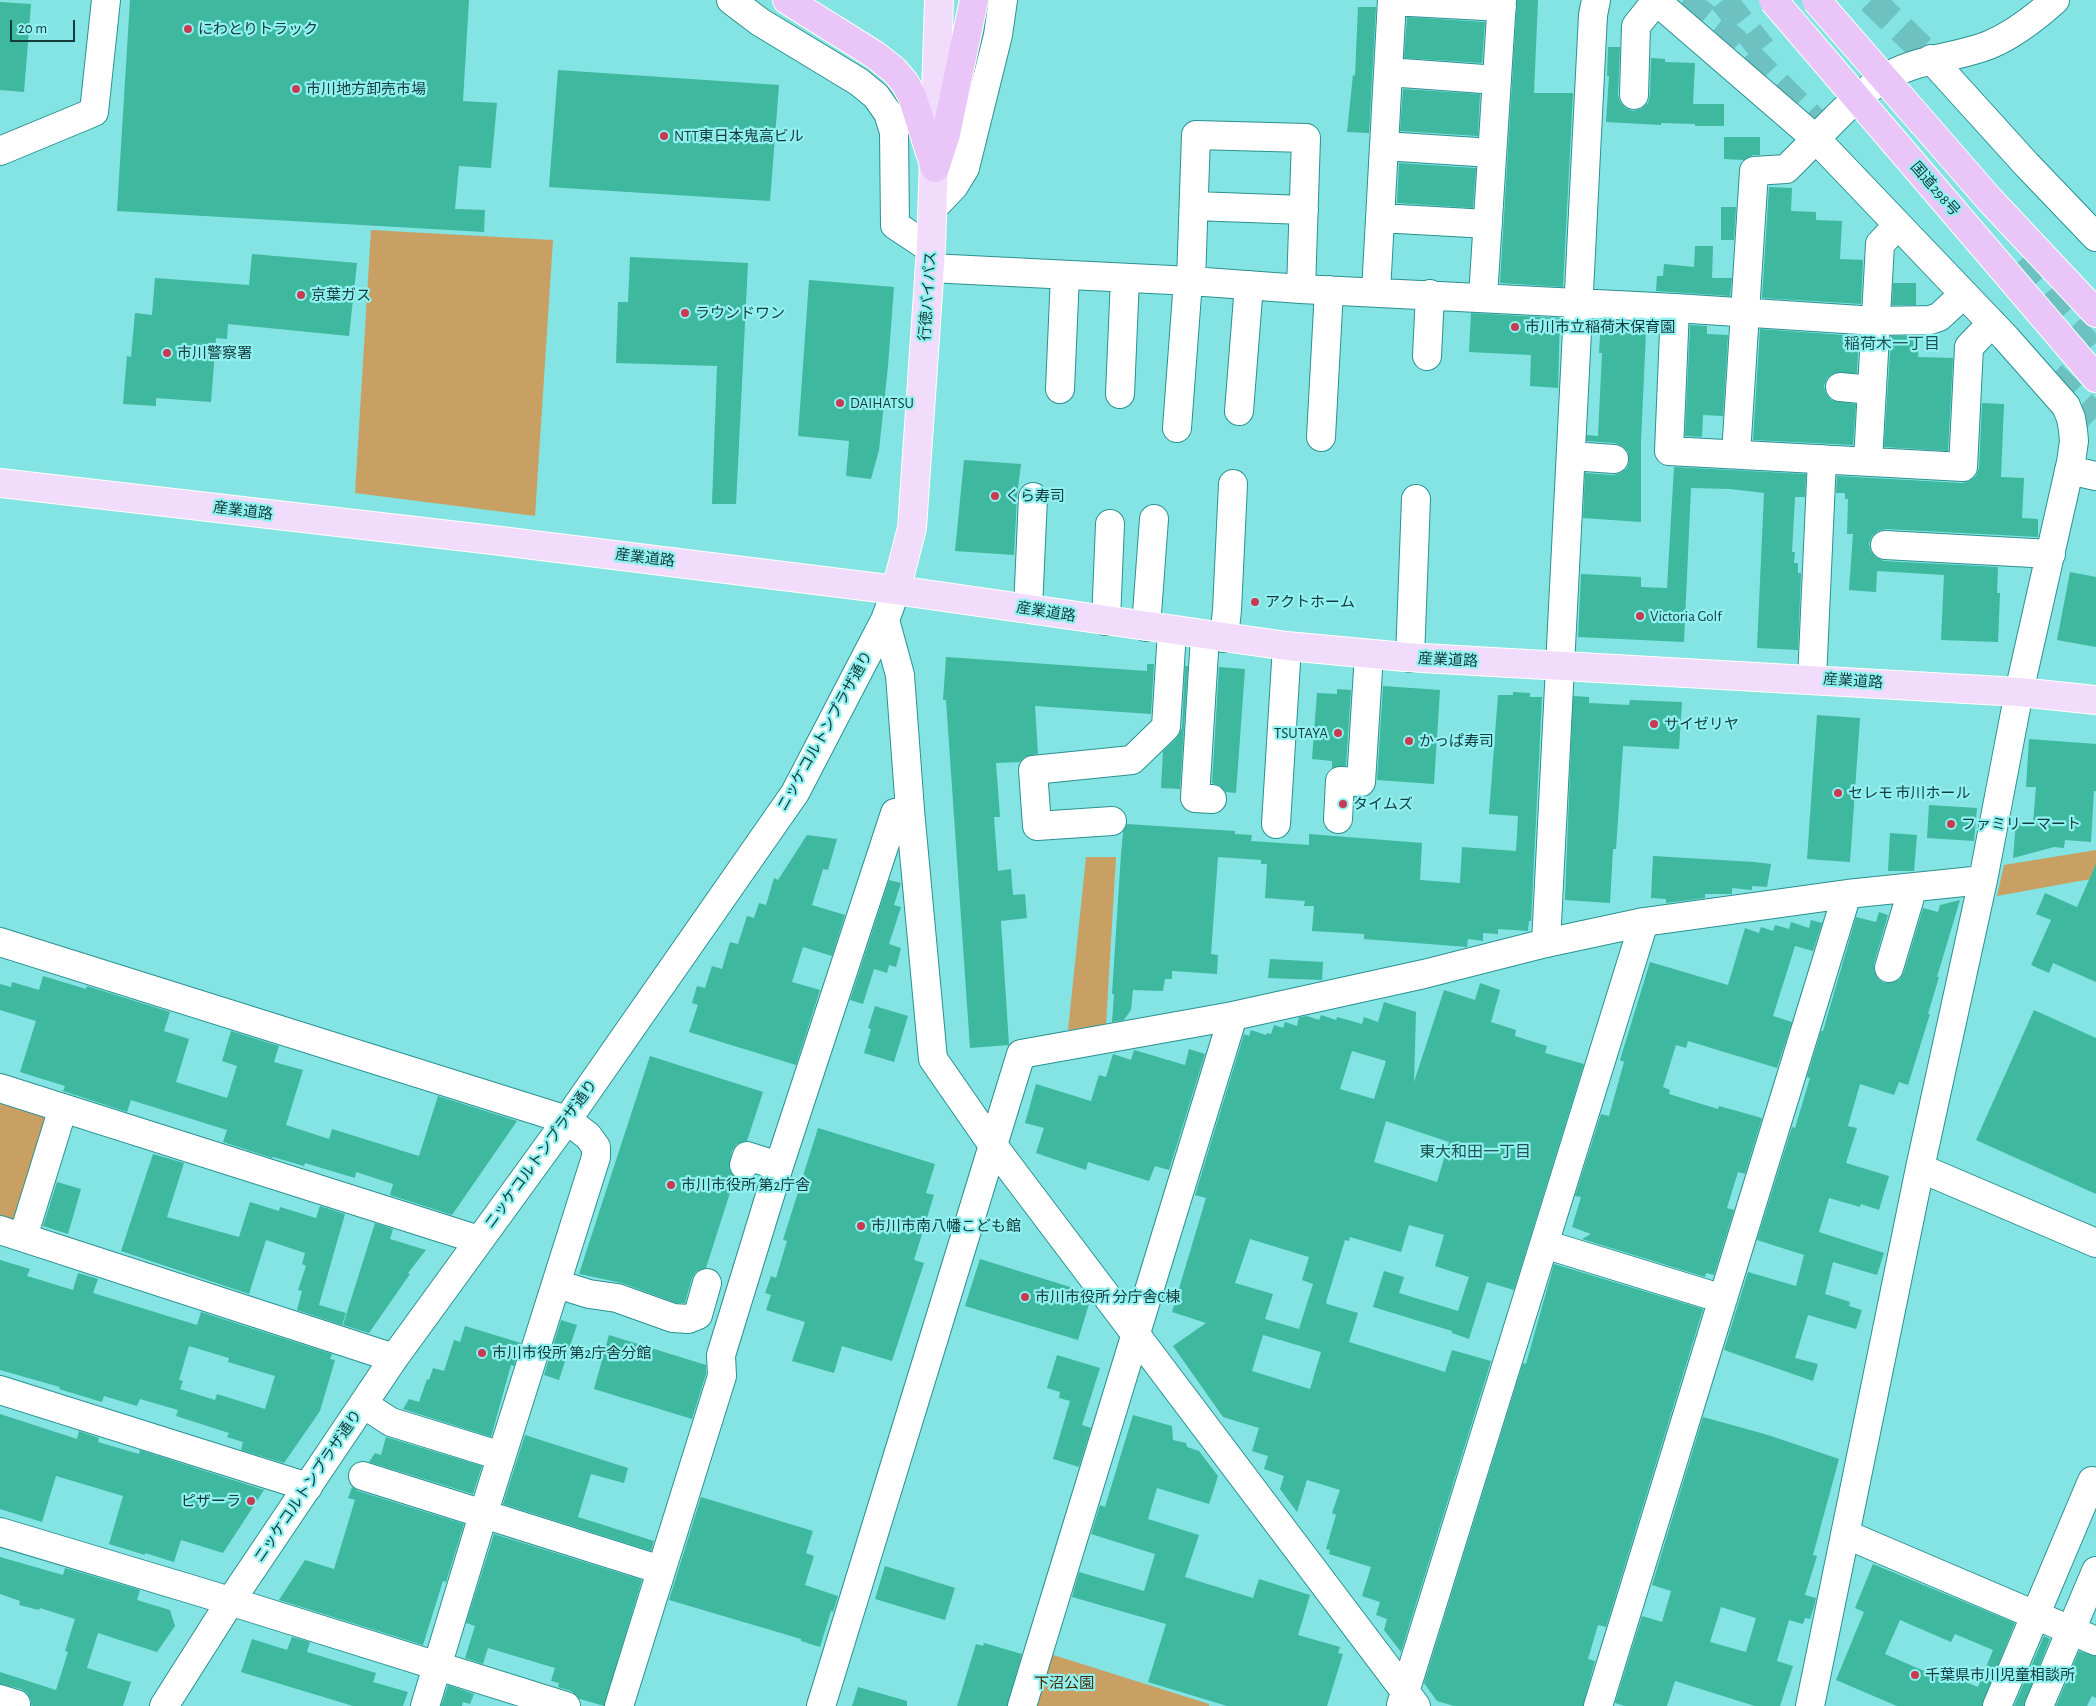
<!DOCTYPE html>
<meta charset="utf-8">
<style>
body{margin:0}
#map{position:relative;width:2096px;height:1706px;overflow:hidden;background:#84e3e3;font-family:"Alegreya Sans",sans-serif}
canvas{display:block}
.scale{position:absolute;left:10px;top:20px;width:65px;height:22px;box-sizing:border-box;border:2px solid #123b3b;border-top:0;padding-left:6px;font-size:15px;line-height:18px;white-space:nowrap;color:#123b3b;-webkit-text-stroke:4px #91f0f0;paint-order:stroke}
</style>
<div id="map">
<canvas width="2096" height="1706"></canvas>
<div class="scale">20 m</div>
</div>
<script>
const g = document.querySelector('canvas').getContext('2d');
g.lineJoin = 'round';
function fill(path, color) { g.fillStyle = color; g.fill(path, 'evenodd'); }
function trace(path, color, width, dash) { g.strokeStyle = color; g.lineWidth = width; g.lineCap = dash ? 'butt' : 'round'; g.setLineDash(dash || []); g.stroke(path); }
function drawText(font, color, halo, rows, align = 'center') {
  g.font = font + ' "Alegreya Sans","Noto Sans JP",sans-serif'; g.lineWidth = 4.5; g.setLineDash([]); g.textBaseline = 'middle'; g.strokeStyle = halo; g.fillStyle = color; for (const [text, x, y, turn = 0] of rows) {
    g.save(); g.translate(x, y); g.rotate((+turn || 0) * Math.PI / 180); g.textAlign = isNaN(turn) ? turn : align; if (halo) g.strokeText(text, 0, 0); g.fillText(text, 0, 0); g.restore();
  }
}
const green = new Path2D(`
 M371,230L553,240L535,516L355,493Z
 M2096,850V878L1997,896L2004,865Z
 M1086,857H1116L1106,1025L1068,1030Z
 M0,1098L47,1113L21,1222L0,1223Z
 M1047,1653L1209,1704V1706H1031Z`);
const building = new Path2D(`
 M130,0H469L463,101L497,103L491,168L459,166L455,209L485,210L484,232L117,211Z
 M1517,0H1538L1534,93H1573L1563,287L1500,283Z
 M0,2L31,4L24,92L0,90Z
 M1358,7H1376L1369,133L1347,132L1353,75L1355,76Z
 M1407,17L1485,22L1482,63L1404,58Z
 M1608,47H1620L1618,95L1620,102L1625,108L1633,111L1641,109L1648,103L1650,95L1651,58L1665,59V62L1695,63L1693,104H1724V126H1695V124L1661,123V125L1606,122L1609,76H1607Z
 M558,70L779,85L770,201L549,187Z
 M1403,89L1480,94L1478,136L1400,131Z
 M1724,137H1760V155H1753L1744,160L1724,159Z
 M1399,163L1476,168L1473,208L1397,203Z
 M1769,187L1792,188L1791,211L1816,212V220L1842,221L1840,259L1863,260L1861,304L1762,298Z
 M1721,207H1736L1734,240H1721Z
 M1695,246H1713L1712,278H1732L1730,296L1656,291L1657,276H1663L1664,264L1694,267Z
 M252,254L357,263L349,336L228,324L227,339L216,338L211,402L156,398V406L123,404L127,356L131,357L135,313L152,315L155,278L249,285Z
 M630,257L748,263L736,504H712L717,366L616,363L618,302H628Z
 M809,280L894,287L888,366L879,450L871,479L846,476L849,441L798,436Z
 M1893,283H1916V305H1892Z
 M1471,313L1560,318L1558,388L1530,386L1531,355L1469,352Z
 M1601,320L1625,321L1624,331L1646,332L1641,441V522L1583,518L1585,473L1613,475L1620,473L1627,468L1629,461L1628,452L1622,446L1615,443L1586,441V435L1598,436L1602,353H1599Z
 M1690,325L1707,326V334L1728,335L1723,416L1703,415L1702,437L1685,436Z
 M1760,329L1859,336L1857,373H1834L1827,378L1824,386L1826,394L1831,400L1856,404L1853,445L1753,440Z
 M1891,336H1919L1918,357L1953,358L1948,451L1884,447Z
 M1982,403L2004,404L2001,477L2024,478L2022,518L2038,519V537L1886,529L1878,531L1872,536L1869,544L1871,552L1877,558L1884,561L1998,567L1997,593H2000L1998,642L1941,640L1944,575L1877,571L1876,592L1849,590L1853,534H1847L1848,499H1845V493H1836L1837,476L1962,483L1970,481L1976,476L1979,468Z
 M964,460L1021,464L1017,496L1014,555L955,551Z
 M1674,467L1806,474L1805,497H1795L1792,552H1795L1794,563H1798V573H1801L1798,650L1757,648L1764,493L1730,489L1691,488L1684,642L1578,637L1581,574L1641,577V587L1667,588Z
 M2070,572L2096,577V647L2057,640Z
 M946,657L1147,671V664H1154L1151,714L1035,706L1038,754L1024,757L1020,762L996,763L1000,817H994L998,871L1011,869L1013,895L1025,894L1027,918L1001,921L1009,1045L970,1048L946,700H943Z
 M1185,666H1188L1180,789L1161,788L1163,751L1177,738L1182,728Z
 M1219,667L1245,669L1236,793L1226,792L1220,786L1212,783Z
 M1383,686L1440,690L1434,784L1377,780Z
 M1337,689L1351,690L1346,766L1332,768V761L1312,759L1317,693L1337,694Z
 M1513,692L1530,693V697H1542L1531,921H1529L1528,931L1498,929V934L1483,933V941L1468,939L1467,947L1364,939V934L1312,931L1314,906H1304L1305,901L1265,898L1267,864H1261V860L1218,857L1211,954L1218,955L1217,974L1172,971V979H1165L1163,991L1133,990L1131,1010L1124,1020L1112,1022L1114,994H1112L1121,854L1123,832L1127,824L1235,831V834L1252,835L1251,841L1309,845V834L1422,843L1420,880L1460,883L1462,847L1516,851L1518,816L1489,814L1498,695H1513Z
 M1573,696L1589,697V703L1629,705L1630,700L1682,702L1679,749L1623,746L1616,849H1613L1610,903L1565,900L1564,923Z
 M1817,715L1860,718L1850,862L1807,859Z
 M2029,739L2096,744V791H2094L2091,842L2065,840L2064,848L2054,847L2013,858L2016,822L2033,823L2036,787H2026Z
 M1929,805L1977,808L1974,841L1927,838Z
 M1890,833L1917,835L1914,871H1888Z
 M807,835L837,839L828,870L823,869L812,905L845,915L832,956L803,947L792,982L820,990L796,1065L689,1032L698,1005L692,1003L697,986L705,988L712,966L722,969L730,942L738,944L747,916L754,918L759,903L766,905L774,878L778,880Z
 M1653,856L1754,862L1771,864L1767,887L1752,886V890L1732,888V894H1705V898L1666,903V899L1651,898Z
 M2096,864V982L2053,963L2049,973L2031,965L2051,920L2036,914L2045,893L2077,907Z
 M889,880L901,883L894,905L901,907L889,944L901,948L896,967L889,965L887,973L874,969L863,1004L850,1000Z
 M1960,900L1937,977H1939L1928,1014H1930L1908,1085L1899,1082L1894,1095L1860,1084L1848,1126L1857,1128L1846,1163L1889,1176L1879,1210L1861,1204L1860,1207L1829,1198L1819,1232L1884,1253L1877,1275L1833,1262L1825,1294L1850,1302L1849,1306L1862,1310L1856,1329L1808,1315L1795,1358L1818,1364L1813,1381L1724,1350L1748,1272L1796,1286L1804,1255L1757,1240L1792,1127L1795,1128L1810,1078L1807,1077L1821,1031H1823L1856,917L1876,922L1879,912L1888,915L1874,964V971L1878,979L1884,983H1892L1899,980L1904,972L1923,908L1938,912L1940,905Z
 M1811,920L1822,923L1813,951L1795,946L1773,1016L1792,1022L1777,1068L1688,1041L1686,1048L1676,1045L1663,1087L1670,1090L1669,1094L1718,1109L1719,1106L1762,1118L1745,1174L1738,1172L1727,1208L1734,1210L1714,1275L1706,1273L1705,1277L1582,1239L1591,1234L1572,1227L1581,1197L1575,1196L1601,1114L1609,1116L1624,1062L1620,1060L1650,962L1728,985L1745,928L1759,933L1761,927L1773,931L1775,925L1789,929L1791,922L1809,928Z
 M1270,959L1323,962L1322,980L1268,978Z
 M43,976L86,989L87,986L170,1012L164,1031L189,1039L176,1082L227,1098L237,1066L222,1061L231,1031L279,1046L274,1062L303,1070L286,1125L329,1139L332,1129L419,1156L438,1096L517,1121L452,1215L390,1195L393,1184L356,1172L355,1178L305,1163L304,1166L273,1157L272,1158L223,1142L227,1130L131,1100L127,1112L63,1091L65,1086L20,1072L36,1021L0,1010V984L11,987L12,982L39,990Z
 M1480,983L1500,990L1491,1022L1516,1030L1515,1036L1547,1046L1545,1053L1584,1064L1514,1290L1487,1282L1469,1339L1452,1333V1331L1373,1307L1384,1271L1404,1277L1399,1293L1458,1311L1469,1277L1435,1266L1444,1235L1409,1225L1401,1252L1350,1237L1349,1241L1345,1240L1326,1302L1327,1304L1358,1313L1349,1342L1445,1372L1452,1350L1491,1361L1401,1652L1384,1630L1387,1619L1376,1615L1380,1602L1362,1596L1371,1567L1329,1554L1330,1550L1326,1549L1336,1515L1332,1513L1340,1490L1307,1480L1297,1512L1280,1489L1284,1476L1264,1469L1268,1456L1252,1451L1259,1428L1223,1417L1173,1346L1206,1323L1172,1312L1206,1198L1195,1195L1244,1034L1249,1036L1251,1030L1266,1035L1267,1033L1271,1034L1274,1025L1283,1028L1285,1022L1297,1026L1299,1017L1307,1016L1319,1020L1321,1015L1336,1020L1337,1017L1362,1024L1364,1017L1378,1022L1384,1002L1416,1012L1414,1082L1444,990L1475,1000ZM1352,1051L1386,1061L1374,1099L1340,1089ZM1386,1121L1449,1142L1437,1182L1374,1162ZM1250,1239L1309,1257L1302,1280L1313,1284L1299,1329L1265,1319L1273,1294L1235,1283ZM1263,1335L1321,1352L1310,1389L1252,1371Z
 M875,1006L908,1016L894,1062L864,1053L871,1029L868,1028Z
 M2034,1010L2096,1038V1194L1976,1140Z
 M1189,1049L1205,1054L1169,1170L1155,1166L1149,1181L1088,1162L1086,1170L1036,1153L1044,1128L1025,1123L1036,1084L1091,1101L1099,1075L1106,1077L1113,1054L1131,1060L1134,1050L1185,1065Z
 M650,1056L763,1092L747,1141L737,1144L732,1151L729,1168L735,1177L706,1268L696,1272L692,1278L685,1303H676L622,1283L579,1274Z
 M818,1128L935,1164L926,1193L934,1195L914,1260L924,1263L892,1361L842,1346L834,1373L792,1361L805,1322L766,1310L771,1295L765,1293L771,1276L776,1278L787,1241L783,1240Z
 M153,1154L184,1163L167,1217L239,1237L250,1202L279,1211L280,1207L316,1218L320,1206L345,1214L319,1305L346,1313L342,1325L297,1310L302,1291L298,1290L306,1266L302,1264L305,1253L266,1240L249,1294L121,1251Z
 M57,1182L81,1189L68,1234L43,1226Z
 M375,1223L393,1229L390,1239L426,1250L408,1273L410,1274L369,1333L343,1325Z
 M980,1259L1083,1291L1081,1302L1089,1304L1078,1340L965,1306Z
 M0,1260L30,1269L27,1276L73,1290L78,1273L98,1279L93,1293L197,1325L201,1312L332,1354L330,1359L335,1360L320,1411L284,1463L241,1450L243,1442L227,1437L229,1433L176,1416L178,1410L140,1399L137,1406L104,1396L102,1402L59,1389L60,1387L0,1370ZM189,1346L229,1358L228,1362L275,1376L265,1409L217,1394L215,1400L180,1389L183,1381L179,1380Z
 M1554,1264L1703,1309L1606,1627L1598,1625L1588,1659L1595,1661L1583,1706H1454L1437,1701L1424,1683L1523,1363L1526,1364Z
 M561,1320L577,1325L559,1380L544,1375Z
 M465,1326L521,1343L514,1366L511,1365L491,1437L403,1409L409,1399L419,1402L427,1379L429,1380L433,1368L444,1371L454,1340L460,1342Z
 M609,1335L706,1365V1374L692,1419L594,1389Z
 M1057,1355L1100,1368L1082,1425L1091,1428L1079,1467L1053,1459L1070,1401L1059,1398L1060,1392L1047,1388Z
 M0,1414L77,1439L79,1431L99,1438L98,1442L139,1454L140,1450L264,1490L223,1553L181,1540L174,1562L145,1553V1555L109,1544L123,1496L56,1476L42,1522L0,1509Z
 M1133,1415L1172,1426L1173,1440L1186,1443L1187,1447L1199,1451L1218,1476L1209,1504L1157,1488L1148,1519L1199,1535L1185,1577L1253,1598L1259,1579L1310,1595L1298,1635L1340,1647L1338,1653L1343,1654L1327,1706H1227L1148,1682L1166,1624L1072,1597L1079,1572L1144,1591L1155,1554L1091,1534L1100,1505L1105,1507Z
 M1703,1417L1768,1435L1839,1459L1813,1555L1817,1556L1805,1595L1816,1598L1814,1607L1810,1619L1805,1618L1803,1624L1789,1620L1777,1661L1793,1666L1780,1706H1755L1675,1681L1667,1706H1625L1615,1703L1642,1616L1662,1622L1671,1591L1652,1585ZM1721,1607L1756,1618L1746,1652L1710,1642Z
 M525,1435L628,1468L624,1483L591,1474L578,1517L654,1541L651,1551L503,1504Z
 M386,1437L482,1466L473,1494L369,1462L375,1453L381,1455Z
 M352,1487L358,1491L464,1524L446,1582L443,1581L423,1645L279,1600L305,1560L334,1569L355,1500L348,1498Z
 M701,1497L813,1531L806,1553L814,1556L805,1585L838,1596L833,1612L831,1611L820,1647L801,1641V1639L669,1600Z
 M494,1534L642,1580L604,1706L580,1699L571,1691L558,1687L559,1683L551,1681L555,1668L488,1648L483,1664L465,1658L475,1626L466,1623Z
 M0,1557L63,1575L65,1568L140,1590L137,1600L170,1610L175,1626L157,1652L98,1633L87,1668L131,1682L123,1706H33L31,1705V1700L27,1693L21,1689L0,1684V1672L56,1690L68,1652L65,1651L75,1619L40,1608L39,1610L19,1605L20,1601L0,1594Z
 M1873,1564L2015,1623L1982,1706H1897L1836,1680L1864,1612L1855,1608ZM1900,1620L1951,1642L1955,1634L1993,1650L1978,1687L1933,1669L1931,1674L1885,1654Z
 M885,1566L955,1588L945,1620L875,1599Z
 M2044,1636L2050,1639L2024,1706H2014Z
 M292,1637L310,1642L307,1652L376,1673L373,1682L408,1692L403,1706H353L241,1672L252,1639L287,1650Z
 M984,1643L1022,1654L1007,1706H957L976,1644L983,1646Z
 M2079,1651L2096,1656V1698L2092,1696L2087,1706H2056Z
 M448,1685L474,1694L470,1704L463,1702L462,1706H441Z
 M858,1687L907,1701V1706H852Z`);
const highwayTunnel = new Path2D(`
 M1684,0L1733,40L1825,132
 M1723,0L1762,49
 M1871,0L1949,75
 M2016,264L2096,355
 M2052,375L2096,418`);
const minor = new Path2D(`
 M731,0L760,22L859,82L876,96L888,113L894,132L895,225L931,249
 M1655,0L1816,139L2006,338L2066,406L2071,418L2073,430L2074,441L2071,462L2019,692L1983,880L1920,1168L1810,1706
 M1392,1L1502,7
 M1931,59L2027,165L2096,237
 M1388,72L1497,80
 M1634,95L1636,26L1656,1
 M1384,146L1492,153
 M0,151L94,112L106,0
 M1194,206L1304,210
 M933,208L954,186L965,168L998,35L1003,0
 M1380,218L1488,224
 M930,268L1191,281L1301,289L1675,308L1876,321L1930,320L1939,317L1964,294
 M1191,281L1196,135L1306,138L1301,289
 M1376,292L1392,0
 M1483,297L1502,0
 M1675,308L1669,451L1963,467L1969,347L1992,323
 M1427,356L1430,294
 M1840,387L1872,390
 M1060,389L1065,275
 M1120,394L1125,278
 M1239,411L1249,285
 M1177,428L1188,281
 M1321,437L1329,290
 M1736,454L1754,171L1786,169C1820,137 1848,99 1890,75C1922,58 1956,58 1989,45C2013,35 2035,18 2055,0
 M1571,456L1614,459
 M1868,461L1880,244L1898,225
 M2069,470L2096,476
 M1885,545L2051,554
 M1028,609L1033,497
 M885,620L900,675L910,810L933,1059L992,1144L1416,1706
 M1106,621L1110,524
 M1146,627L1154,519
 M1205,636L1195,798L1212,799
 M1224,638L1227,610L1233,484
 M1410,658L1416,499
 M1812,679L1822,459
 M1338,819L1340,781L1361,782L1369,654
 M1112,821L1037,826L1033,770L1132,760L1166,727L1172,631
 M1276,824L1287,646
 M0,942L567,1120L588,1136L596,1147V1157L483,1515L425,1706
 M1546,943C1559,633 1577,324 1593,15L1596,0
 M1889,968L1913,887
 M0,1088L479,1240
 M744,1165L747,1156L779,1166
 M1920,1168L2096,1243
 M0,1230L394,1358
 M23,1237L63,1108
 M1544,1244L1723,1299
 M557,1284L589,1294L617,1298L673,1318L688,1319L698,1315L707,1283
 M0,1390L308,1487
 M363,1404L391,1422L501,1456
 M363,1476L661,1570
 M0,1532L207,1594L566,1706
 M1845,1534L2096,1641
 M0,1699L16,1704
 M1401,1705L1644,922
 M164,1706L230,1602L394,1358L567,1120L795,793L885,620L896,590
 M619,1706L722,1376L721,1355L779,1166L895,813L910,810
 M821,1706L1021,1054L1233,1016L1424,974L1546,943L1644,922L1847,894L1983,880
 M1022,1706L1233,1016
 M1598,1706L1847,894
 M1997,1706L2092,1481
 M2039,1706L2096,1571`);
const major = new Path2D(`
 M0,483L493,540L896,590L1287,646L1405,657L2019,692L2096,700
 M896,590L912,528L931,249L939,0`);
const highway = new Path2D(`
 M787,0L875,55L894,70L905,83L912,96L935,168
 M1923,123L1990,200L2096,313
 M1897,145L2096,378
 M935,168L946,134L974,0`);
const highwayBridge = new Path2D(`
 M1773,0L1897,145
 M1816,0L1923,123`);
const markers = [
 [188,29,5,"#c93951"],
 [296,89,5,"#c93951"],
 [664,136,5,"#c93951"],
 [301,295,5,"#c93951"],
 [685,313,5,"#c93951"],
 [1515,327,5,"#c93951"],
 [167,353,5,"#c93951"],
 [840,403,5,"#c93951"],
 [995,496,5,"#c93951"],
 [1255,602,5,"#c93951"],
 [1640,616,5,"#c93951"],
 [1654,724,5,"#c93951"],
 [1338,733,5,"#c93951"],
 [1409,741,5,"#c93951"],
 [1838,793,5,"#c93951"],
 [1343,804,5,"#c93951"],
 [1951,824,5,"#c93951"],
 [671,1185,5,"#c93951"],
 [861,1226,5,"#c93951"],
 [1025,1297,5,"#c93951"],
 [482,1353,5,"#c93951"],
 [251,1501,5,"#c93951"],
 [1915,1675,5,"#c93951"]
];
const poiNames = [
 ["にわとりトラック",198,29],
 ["市川地方卸売市場",306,89],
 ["NTT東日本鬼高ビル",674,136],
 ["京葉ガス",311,295],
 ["ラウンドワン",695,313],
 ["市川市立稲荷木保育園",1525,327],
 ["市川警察署",177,353],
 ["DAIHATSU",850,403],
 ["くら寿司",1005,496],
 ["アクトホーム",1265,602],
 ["Victoria Golf",1650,616],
 ["サイゼリヤ",1664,724],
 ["TSUTAYA",1328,733,"right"],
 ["かっぱ寿司",1419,741],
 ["セレモ 市川ホール",1848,793],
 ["タイムズ",1353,804],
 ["ファミリーマート",1961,824],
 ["市川市役所 第2庁舎",681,1185],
 ["市川市南八幡こども館",871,1226],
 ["市川市役所 分庁舎C棟",1035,1297],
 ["市川市役所 第2庁舎分館",492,1353],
 ["ピザーラ",241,1501,"right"],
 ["千葉県市川児童相談所",1925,1675]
];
const streetNames = [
 ["国道298号",1935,189,49],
 ["行徳バイパス",928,296,-86],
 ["産業道路",243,511,7],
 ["産業道路",645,558,7],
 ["産業道路",1046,612,9],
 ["産業道路",1448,660,3],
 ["産業道路",1853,681,4],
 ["ニッケコルトンプラザ通り",825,731,-61],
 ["ニッケコルトンプラザ通り",541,1154,-54],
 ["ニッケコルトンプラザ通り",308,1486,-56]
];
const parkNames = [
 ["下沼公園",1064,1683]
];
const neighbourhoodNames = [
 ["稲荷木一丁目",1892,344],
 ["東大和田一丁目",1475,1152]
];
fill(green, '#c9a064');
fill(building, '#3eb89e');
trace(highwayTunnel, '#6dc1c1', 28, [28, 14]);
trace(minor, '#2b9192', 30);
trace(major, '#fff', 30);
trace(highway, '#fff', 30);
trace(minor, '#fff', 28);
trace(major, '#f2dcfb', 28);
trace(highway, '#e9c5f8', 28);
trace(highwayBridge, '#fff', 30, []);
trace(highwayBridge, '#e9c5f8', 28);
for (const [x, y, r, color] of markers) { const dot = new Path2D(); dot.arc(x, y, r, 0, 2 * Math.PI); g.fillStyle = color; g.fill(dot); trace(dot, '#91f0f0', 2); }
drawText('15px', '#123b3b', '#91f0f0', poiNames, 'left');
drawText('15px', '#123b3b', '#91f0f0', streetNames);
drawText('15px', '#452b00', '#91f0f0', parkNames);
drawText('16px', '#1f5252', '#91f0f0', neighbourhoodNames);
</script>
